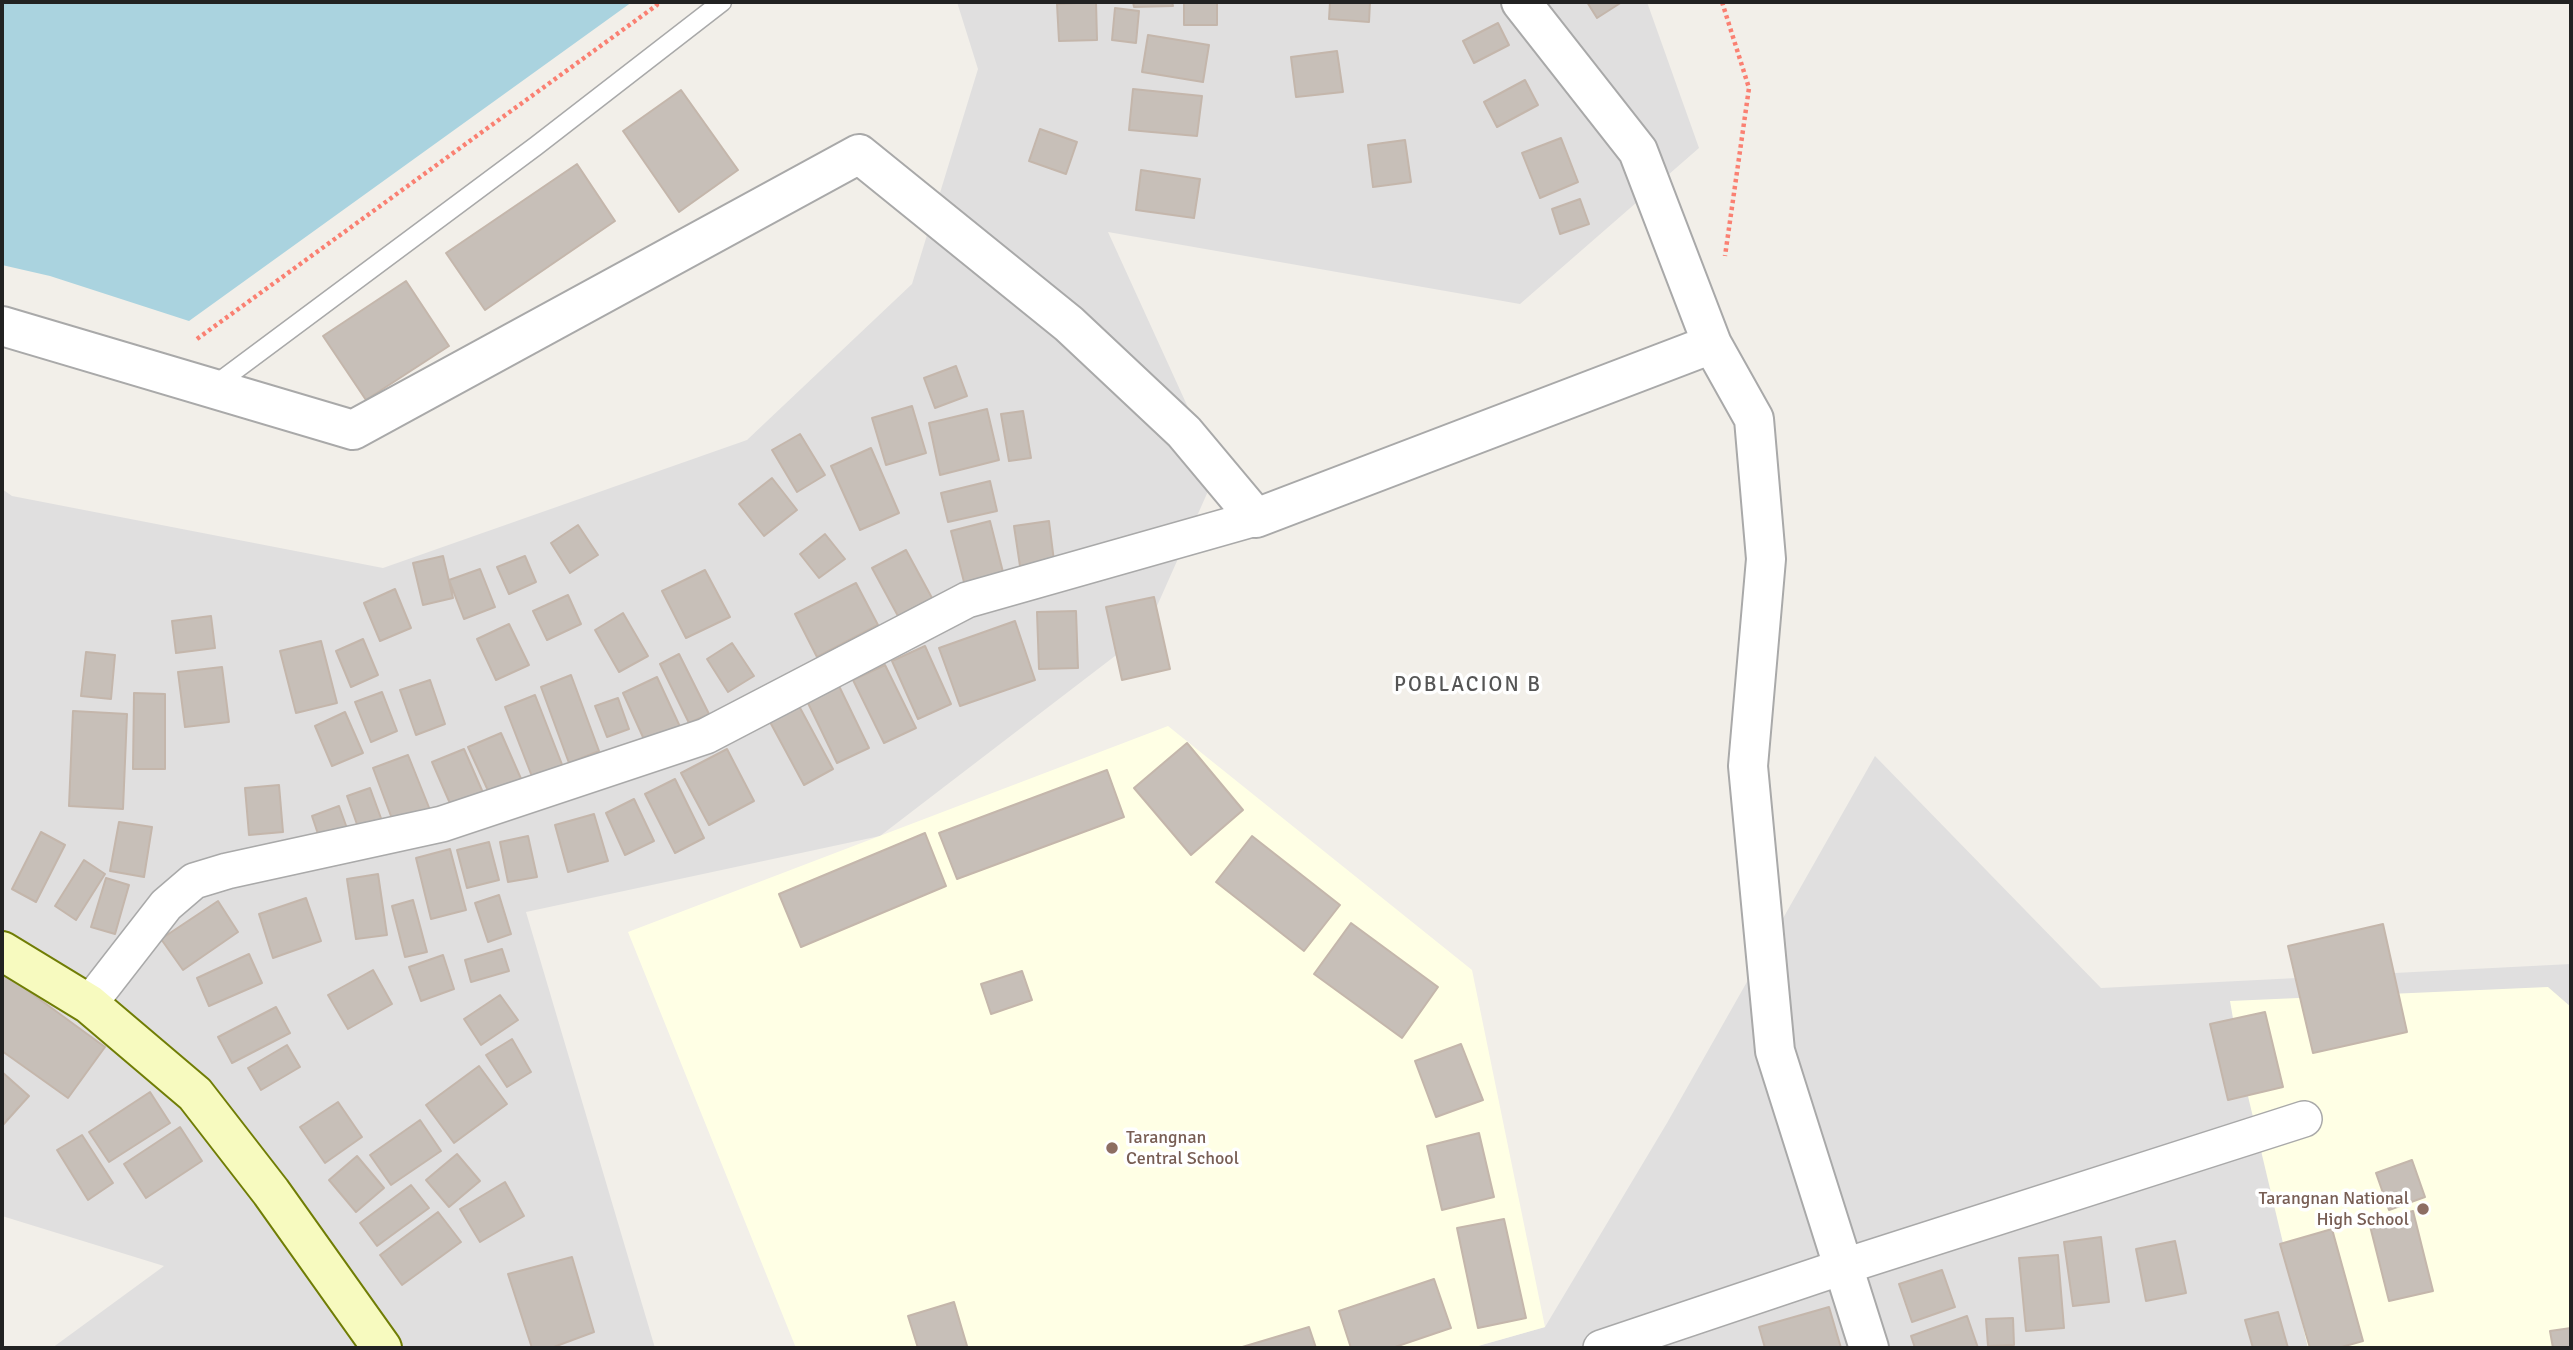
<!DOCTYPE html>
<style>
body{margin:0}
#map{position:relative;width:2573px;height:1350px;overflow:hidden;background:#f2efe9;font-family:Signika,sans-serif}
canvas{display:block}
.frame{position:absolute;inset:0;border:4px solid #222;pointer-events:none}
</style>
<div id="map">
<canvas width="2573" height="1350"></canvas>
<div class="frame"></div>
</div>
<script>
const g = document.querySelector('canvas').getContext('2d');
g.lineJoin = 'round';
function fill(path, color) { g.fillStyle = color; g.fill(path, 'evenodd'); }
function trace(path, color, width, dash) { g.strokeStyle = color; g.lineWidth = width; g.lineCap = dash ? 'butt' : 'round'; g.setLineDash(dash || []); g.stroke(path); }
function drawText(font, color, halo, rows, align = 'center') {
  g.font = font + ' Signika,sans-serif'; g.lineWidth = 7; g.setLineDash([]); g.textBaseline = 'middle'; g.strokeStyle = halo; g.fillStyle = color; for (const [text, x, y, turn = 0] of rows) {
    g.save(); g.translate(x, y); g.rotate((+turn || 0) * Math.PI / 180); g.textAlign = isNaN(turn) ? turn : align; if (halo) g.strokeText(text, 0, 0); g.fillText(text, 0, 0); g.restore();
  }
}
const residential = new Path2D(`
 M957,2H1647L1699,148L1520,304L1108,232L1217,471L1145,633L880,836L526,912L655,1348H52L164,1266L2,1216V489L12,496L383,568L747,440L912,284L978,69Z
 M1875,756L2101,988L2571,964V1348H1471L1545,1327L1667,1123Z`);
const education = new Path2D(`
 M1168,726L1472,970L1545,1327L1471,1348H796L628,932Z
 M2548,987L2571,1007V1348H2308L2242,1071L2230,1001Z`);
const water = new Path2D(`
 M2,2H632L189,321L50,276L2,265Z`);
const building = new Path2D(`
 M1096,2L1097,40L1059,41L1057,4Z
 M1133,2H1172L1173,6L1134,7Z
 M1184,2H1217V25H1184Z
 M1330,2H1370L1369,22L1329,19Z
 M1587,2H1622L1597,18Z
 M1115,8L1139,11L1136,43L1112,40Z
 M1498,23L1509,45L1474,63L1463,41Z
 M1148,35L1209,45L1203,82L1142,72Z
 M1337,51L1343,92L1296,97L1291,57Z
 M1525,80L1538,105L1497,127L1484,102Z
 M1133,89L1202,96L1197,136L1129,130Z
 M681,90L738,170L679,212L623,131Z
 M1040,129L1077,142L1066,174L1029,161Z
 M1561,138L1578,182L1540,198L1522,153Z
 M1405,140L1411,182L1373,187L1368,145Z
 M577,164L615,221L485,310L446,253Z
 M1141,170L1200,179L1194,218L1136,210Z
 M1580,199L1589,224L1560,234L1552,209Z
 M406,281L449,346L366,400L323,336Z
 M956,366L967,396L935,408L924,378Z
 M912,406L926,453L886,465L872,418Z
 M987,409L999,460L940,475L929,423Z
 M1023,411L1031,458L1009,461L1001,414Z
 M800,434L825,475L797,492L772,450Z
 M871,448L899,513L860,530L831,466Z
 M772,478L797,510L764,536L739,504Z
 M990,481L997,511L948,522L941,493Z
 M990,521L1004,576L965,586L951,531Z
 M1049,521L1054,561L1020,566L1014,526Z
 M578,525L598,555L570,573L551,543Z
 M825,534L845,559L819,578L800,554Z
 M906,550L932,598L898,616L872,568Z
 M443,556L453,598L423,605L413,563Z
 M525,556L536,582L509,594L497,567Z
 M480,569L495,607L464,619L449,580Z
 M705,570L730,617L686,638L662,591Z
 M856,583L878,625L817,657L795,614Z
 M395,589L411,628L380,641L364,603Z
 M568,595L581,624L547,640L533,611Z
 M1154,597L1170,669L1122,680L1106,607Z
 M1076,611L1078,668L1039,669L1037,612Z
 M623,613L648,656L619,672L595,630Z
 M211,616L215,648L176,653L172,621Z
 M1015,621L1035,680L960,706L939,648Z
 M509,624L529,665L496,680L477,639Z
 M363,639L378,675L351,687L336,651Z
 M321,641L337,703L296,713L280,651Z
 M732,643L754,676L728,692L707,659Z
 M925,646L951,704L918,719L892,661Z
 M86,652L115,655L111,699L81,696Z
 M679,654L709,714L689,723L660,664Z
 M885,665L916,728L884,743L853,680Z
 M222,667L229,722L185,727L178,672Z
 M571,675L599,751L569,763L541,687Z
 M657,677L682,731L647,746L623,693Z
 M430,680L445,724L416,735L400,690Z
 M839,686L869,748L837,763L807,701Z
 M382,692L397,731L371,742L355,702Z
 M134,693L165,694V769H133Z
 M535,695L563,767L533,779L505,707Z
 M618,698L629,729L607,737L595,706Z
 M799,706L833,769L804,785L770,722Z
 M73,711L127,714L123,809L69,806Z
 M345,712L363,753L332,766L315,726Z
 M501,733L522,781L490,795L468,747Z
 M1187,743L1243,810L1191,855L1134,788Z
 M464,749L484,795L452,808L432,762Z
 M727,749L754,801L709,825L681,773Z
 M408,755L430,810L394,824L373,768Z
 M1107,770L1124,817L957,879L939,833Z
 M675,779L704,838L675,853L645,794Z
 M279,785L283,832L249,835L245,788Z
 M370,788L382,821L359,830L347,796Z
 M634,799L654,841L625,855L606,813Z
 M339,806L349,834L321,843L312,816Z
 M594,814L608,861L568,872L555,825Z
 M119,822L152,827L144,877L110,871Z
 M41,832L65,845L36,902L12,889Z
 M925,833L946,886L801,947L779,894Z
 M528,836L537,877L508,882L500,842Z
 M1252,836L1340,905L1304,951L1216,882Z
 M489,842L499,880L467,888L457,850Z
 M450,849L466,910L431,919L416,858Z
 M84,860L105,874L76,920L55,906Z
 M378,874L387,935L356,939L347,879Z
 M106,878L129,885L115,934L91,927Z
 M499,895L511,934L488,942L475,903Z
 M306,898L321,941L273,958L259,914Z
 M413,900L427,952L405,957L392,906Z
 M218,901L238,932L183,970L161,939Z
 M1351,923L1438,987L1402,1038L1314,974Z
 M2383,924L2407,1032L2313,1053L2288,946Z
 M502,949L509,971L471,982L465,960Z
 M249,954L262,983L209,1006L197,978Z
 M443,955L454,989L421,1001L409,967Z
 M373,970L392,1004L348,1029L328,995Z
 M1022,971L1032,1000L991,1014L981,984Z
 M5,974L105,1047L68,1098L2,1051V978Z
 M500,995L518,1020L481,1045L464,1019Z
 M276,1007L290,1033L232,1063L218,1037Z
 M2265,1012L2283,1087L2228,1100L2210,1024Z
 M512,1039L531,1072L507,1087L486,1055Z
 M1461,1044L1483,1100L1436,1117L1415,1061Z
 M287,1045L300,1067L261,1090L248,1068Z
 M479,1066L507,1104L454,1143L426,1105Z
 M2,1072L29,1096L2,1126Z
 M150,1092L170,1123L109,1162L89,1132Z
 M338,1102L362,1137L325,1163L300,1127Z
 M420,1120L441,1151L391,1185L370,1155Z
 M180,1127L202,1161L146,1198L124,1164Z
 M1479,1133L1494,1197L1442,1210L1427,1146Z
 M82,1135L113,1183L88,1200L57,1150Z
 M457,1154L480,1181L449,1207L426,1180Z
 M357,1156L384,1188L356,1212L329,1180Z
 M2412,1160L2425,1197L2389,1210L2376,1173Z
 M505,1182L524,1216L480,1242L460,1209Z
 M411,1185L429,1208L377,1246L360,1223Z
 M2413,1211L2433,1291L2389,1301L2369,1222Z
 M438,1212L461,1242L402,1285L380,1255Z
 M1504,1219L1526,1318L1478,1328L1457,1228Z
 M2332,1229L2363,1341L2338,1348H2310L2280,1244Z
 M2101,1237L2109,1302L2073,1306L2064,1242Z
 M2175,1241L2186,1293L2146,1301L2136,1249Z
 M2058,1255L2064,1328L2026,1331L2019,1258Z
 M572,1257L594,1332L551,1348H532L508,1274Z
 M1942,1270L1955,1307L1912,1322L1899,1284Z
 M1434,1279L1451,1328L1392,1348H1351L1339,1311Z
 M954,1302L967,1346L959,1348H918L908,1316Z
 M1829,1307L1841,1348H1765L1759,1327Z
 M2278,1312L2288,1348H2253L2245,1320Z
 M1967,1316L1978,1348H1915L1911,1336Z
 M2013,1318L2014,1345L1988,1346L1986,1319Z
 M1309,1327L1316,1348H1239Z
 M2571,1328V1348H2553L2550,1331Z`);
const path = new Path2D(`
 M1722,2L1749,88L1725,256
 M197,339L657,5L656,2`);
const service = new Path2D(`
 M211,388L536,146L722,2`);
const minor = new Path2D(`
 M89,1004L166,905L194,881L227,871L442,824L706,736L967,600L1256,518
 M1601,1348L1842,1267L2304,1119`);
const tertiary = new Path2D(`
 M1521,2L1638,151L1712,344L1754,419L1766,559L1748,766L1775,1051L1869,1348
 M2,326L353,430L859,154L1069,324L1184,432L1256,518L1712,344`);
const secondary = new Path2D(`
 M2,951L89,1004L195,1094L271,1192L382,1348`);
const markers = [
 [1112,1148,7,"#8d6e63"],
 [2423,1209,7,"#8d6e63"]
];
const educationNames = [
 ["Tarangnan",1126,1138],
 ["Central School",1126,1159],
 ["Tarangnan National",2409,1199,"right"],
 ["High School",2409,1220,"right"]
];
const quarterNames = [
 ["POBLACION B",1468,685]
];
fill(residential, '#e0dfdf');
fill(education, '#ffffe5');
fill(water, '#aad3df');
fill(building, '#c7bfb8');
trace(building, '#c4b6ab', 2);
trace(service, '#a9a9a9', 21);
trace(minor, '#a9a9a9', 38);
trace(tertiary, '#a9a9a9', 42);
trace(secondary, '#707d05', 42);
trace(path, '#fa8072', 4.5, [3.5, 3.5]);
trace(service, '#fff', 18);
trace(minor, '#fff', 35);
trace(tertiary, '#fff', 38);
trace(secondary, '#f7fabf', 38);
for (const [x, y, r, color] of markers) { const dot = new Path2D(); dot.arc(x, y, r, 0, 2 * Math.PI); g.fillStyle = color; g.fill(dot); trace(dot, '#fff', 2.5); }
drawText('18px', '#785e54', '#fff', educationNames, 'left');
g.letterSpacing = '2px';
drawText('21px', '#555', '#fff', quarterNames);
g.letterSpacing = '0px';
</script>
